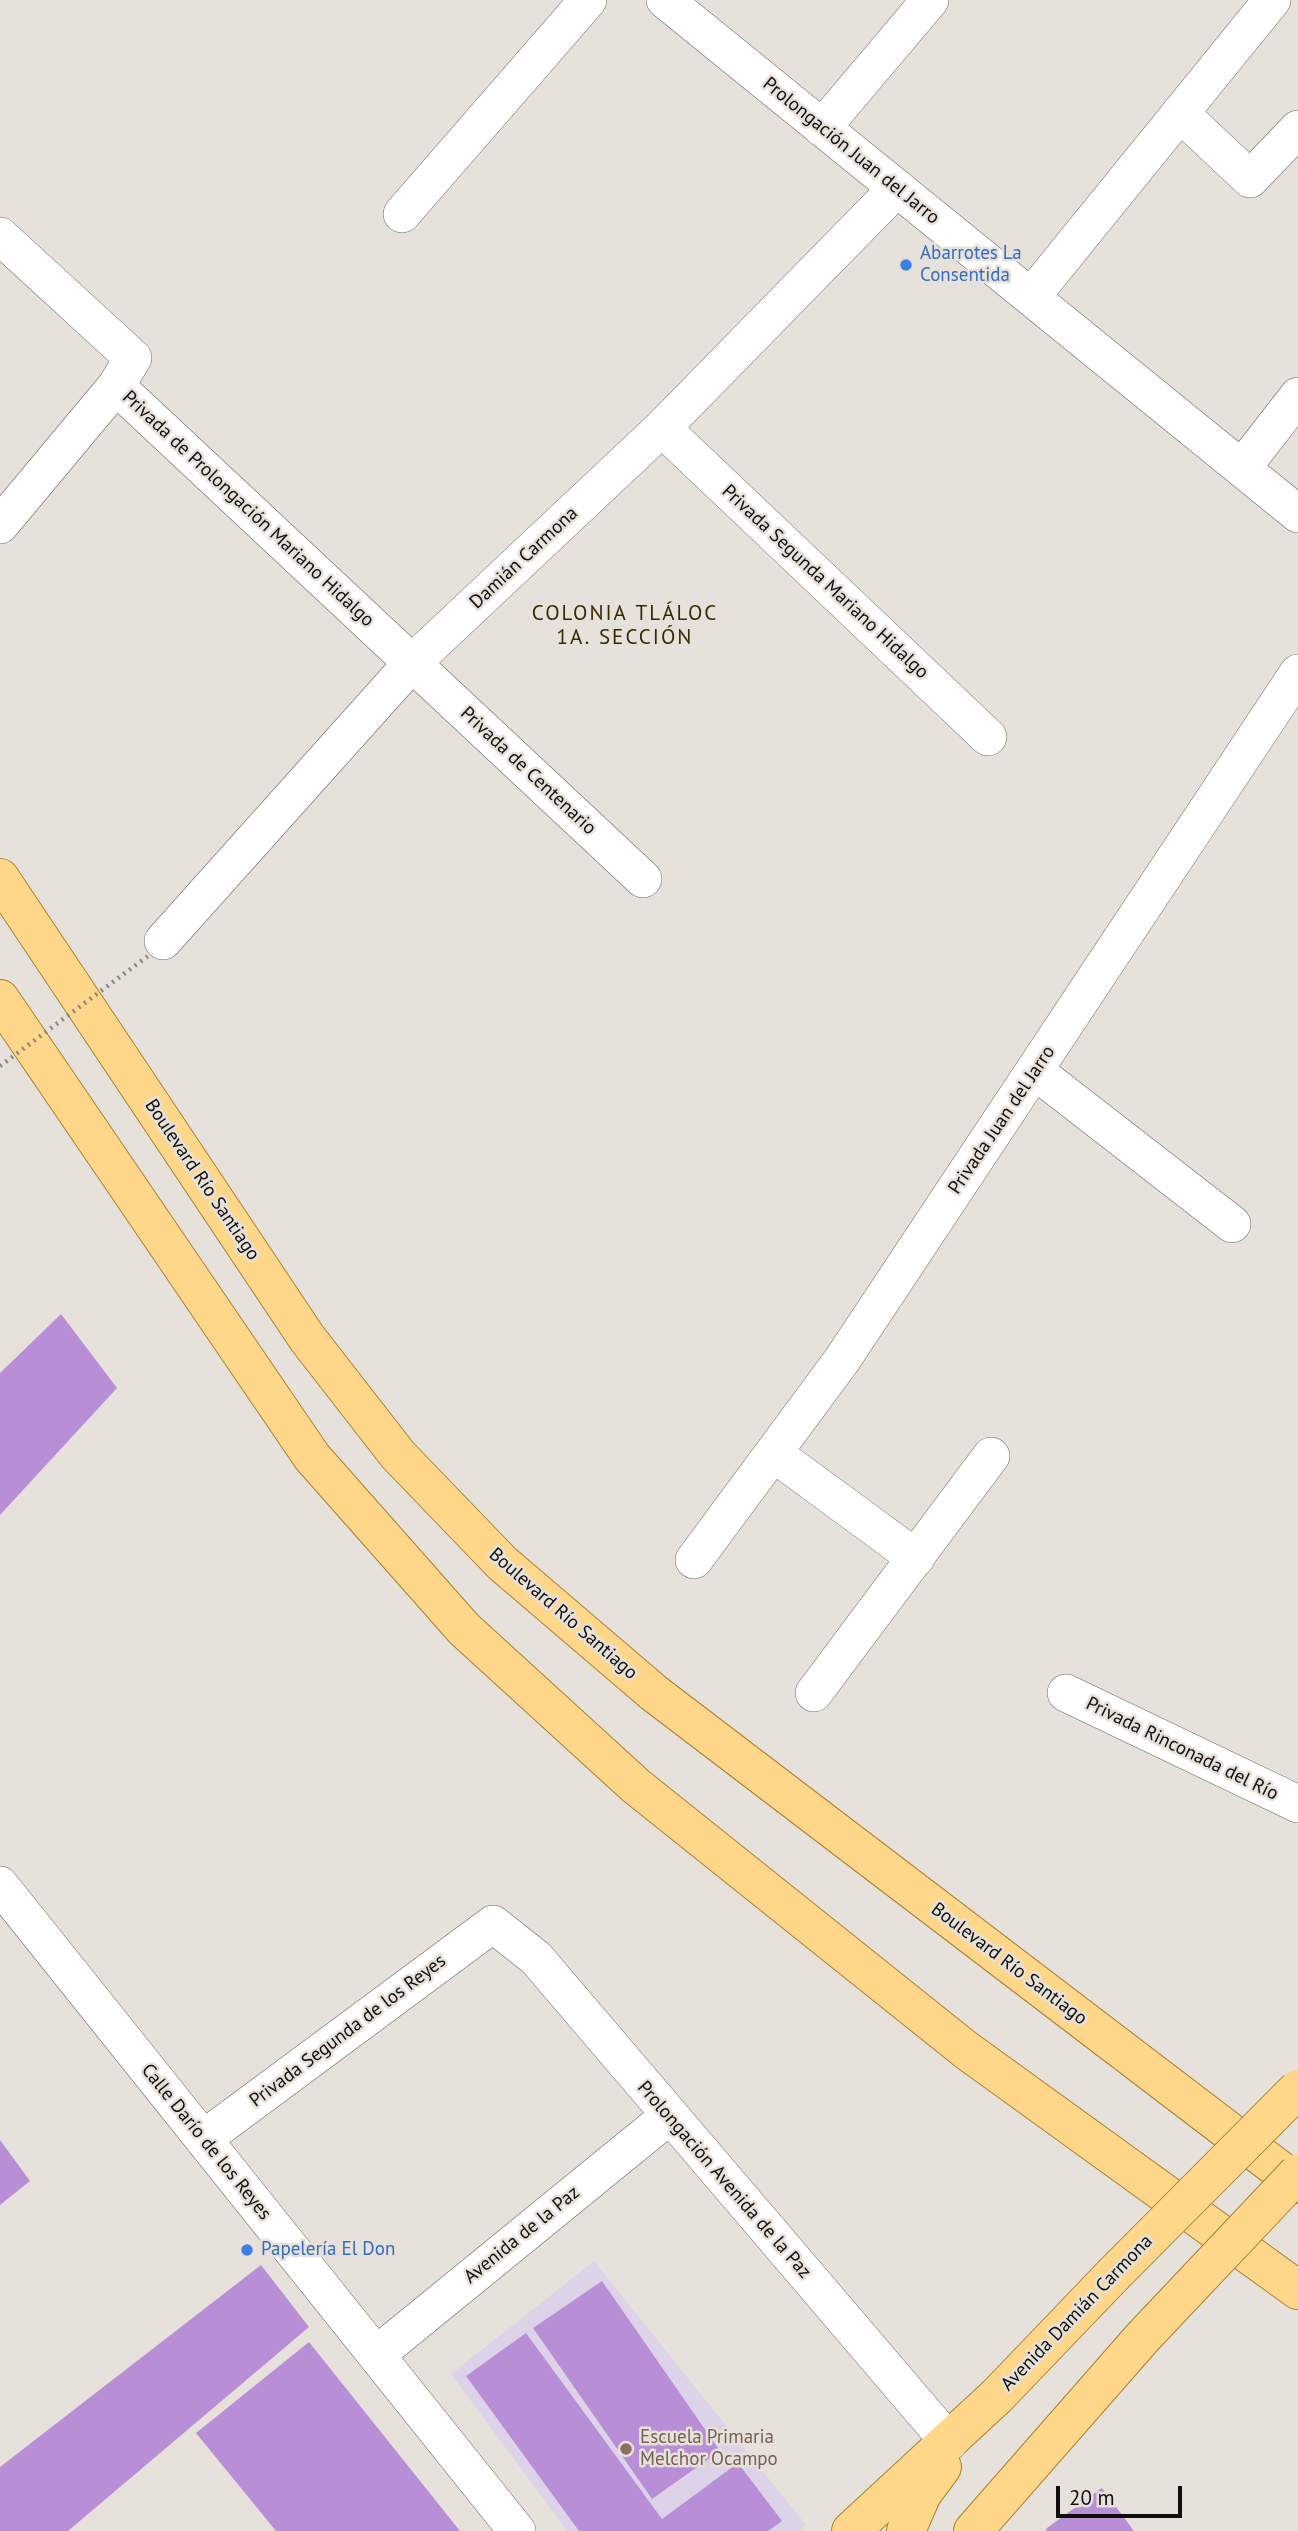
<!DOCTYPE html>
<meta charset="utf-8">
<style>
body{margin:0}
#map{position:relative;width:1298px;height:2531px;overflow:hidden;background:#e7e1db;font-family:"PT Sans",sans-serif}
canvas{display:block}
.scale{position:absolute;left:1056px;top:2486px;width:126px;height:32px;box-sizing:border-box;border:4px solid #110f0d;border-top:0;padding-left:9px;font-size:21px;line-height:24px;white-space:nowrap;color:#110f0d;-webkit-text-stroke:5px #e7e1db;paint-order:stroke}
</style>
<div id="map">
<canvas width="1298" height="2531"></canvas>
<div class="scale">20 m</div>
</div>
<script>
const g = document.querySelector('canvas').getContext('2d');
g.lineJoin = 'round';
function fill(path, color) { g.fillStyle = color; g.fill(path, 'evenodd'); }
function trace(path, color, width, dash) { g.strokeStyle = color; g.lineWidth = width; g.lineCap = dash ? 'butt' : 'round'; g.setLineDash(dash || []); g.stroke(path); }
function drawText(font, color, halo, rows, align = 'center') {
  g.font = font + ' "PT Sans",sans-serif'; g.lineWidth = 5; g.setLineDash([]); g.textBaseline = 'middle'; g.strokeStyle = halo; g.fillStyle = color; for (const [text, x, y, turn = 0] of rows) {
    g.save(); g.translate(x, y); g.rotate((+turn || 0) * Math.PI / 180); g.textAlign = isNaN(turn) ? turn : align; if (halo) g.strokeText(text, 0, 0); g.fillText(text, 0, 0); g.restore();
  }
}
const education = new Path2D(`
 M594,2261L806,2525L799,2531H567L451,2374Z`);
const building = new Path2D(`
 M61,1314L117,1388L0,1515V1373Z
 M0,2140L30,2181L0,2205Z
 M261,2265L309,2327L68,2531H0V2467Z
 M602,2281L720,2451L652,2499L533,2328Z
 M526,2333L662,2519L738,2463L782,2521L768,2531H579L466,2376Z
 M309,2342L460,2531H276L196,2433Z
 M1102,2488L1134,2531H1046L1047,2528Z`);
const street = new Path2D(`
 M665,0L1298,514
 M1180,113L1250,179L1298,129
 M822,128L930,0
 M402,214L588,0
 M0,236L133,358L116,386L0,525
 M1031,297L1272,0
 M116,386L643,879
 M662,428L988,737
 M1242,468L1298,396
 M163,941L412,663L662,428L897,188
 M1035,1071L1232,1224
 M773,1453L916,1558
 M694,1560L842,1360L1298,673
 M814,1693L991,1456
 M1066,1693L1298,1804
 M0,1885L517,2531
 M203,2139L493,1924L536,1958L949,2442
 M376,2355L669,2116`);
const primary = new Path2D(`
 M0,878L307,1338L398,1455L502,1563L654,1693L1298,2184
 M0,999L312,1457L464,1629L636,1786L966,2050L1298,2290
 M851,2531L997,2396L1112,2276
 M906,2531L922,2494L942,2467
 M973,2531L1143,2337`);
const pathBridge = new Path2D(`
 M0,1066L152,953`);
const primaryBridge = new Path2D(`
 M1112,2276L1298,2089
 M1143,2337L1298,2173`);
const markers = [
 [906,265,7,"#3f7fe0"],
 [247,2250,7,"#3f7fe0"],
 [626,2449,7,"#8d6e63"]
];
const streetNames = [
 ["Prolongación Juan del Jarro",851,151,39],
 ["Privada de Prolongación Mariano Hidalgo",248,509,43],
 ["Damián Carmona",524,558,-43],
 ["Privada Segunda Mariano Hidalgo",825,582,43],
 ["Privada de Centenario",528,771,43],
 ["Privada Juan del Jarro",1002,1120,-56],
 ["Boulevard Río Santiago",202,1180,56],
 ["Boulevard Río Santiago",563,1614,41],
 ["Privada Rinconada del Río",1182,1749,26],
 ["Boulevard Río Santiago",1009,1964,37],
 ["Privada Segunda de los Reyes",348,2031,-37],
 ["Calle Darío de los Reyes",206,2142,51],
 ["Prolongación Avenida de la Paz",724,2180,49],
 ["Avenida de la Paz",522,2235,-39],
 ["Avenida Damián Carmona",1077,2313,-46]
];
const shopNames = [
 ["Abarrotes La",920,254],
 ["Consentida",920,276],
 ["Papelería El Don",261,2250]
];
const educationNames = [
 ["Escuela Primaria",640,2438],
 ["Melchor Ocampo",640,2460]
];
const neighbourhoodNames = [
 ["COLONIA TLÁLOC",625,614],
 ["1A. SECCIÓN",625,638]
];
fill(education, '#ddd3e8');
fill(building, '#b88fd7');
trace(street, '#69645f', 38);
trace(primary, '#ab7f2d', 40);
trace(street, '#fff', 37);
trace(primary, '#fed78b', 38);
trace(primaryBridge, '#ab7f2d', 40, []);
trace(pathBridge, '#888480', 4.5, [2, 5]);
trace(primaryBridge, '#fed78b', 38);
for (const [x, y, r, color] of markers) { const dot = new Path2D(); dot.arc(x, y, r, 0, 2 * Math.PI); g.fillStyle = color; g.fill(dot); trace(dot, '#e7e1db', 2.5); }
drawText('19px', '#110f0d', '#e7e1db', streetNames);
drawText('19px', '#366cbe', '#e7e1db', shopNames, 'left');
drawText('19px', '#785e54', '#e7e1db', educationNames, 'left');
g.letterSpacing = '2px';
drawText('21px', '#372a00', '#e7e1db', neighbourhoodNames);
g.letterSpacing = '0px';
</script>
